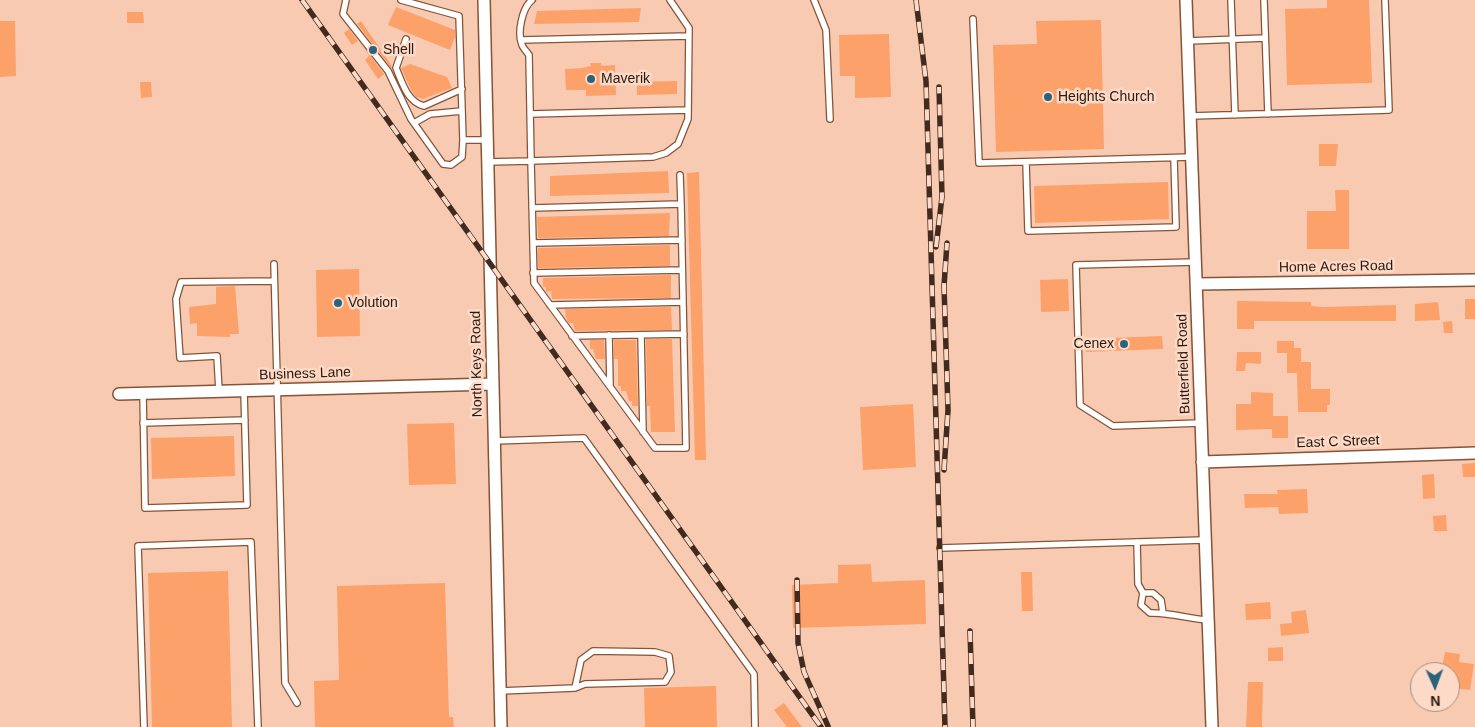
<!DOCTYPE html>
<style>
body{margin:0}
#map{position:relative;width:1475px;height:727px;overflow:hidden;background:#f8cab1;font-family:Arial,sans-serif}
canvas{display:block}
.north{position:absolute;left:1410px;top:662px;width:50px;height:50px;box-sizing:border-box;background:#fddac7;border:1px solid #a98c7c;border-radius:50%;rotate:178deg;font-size:14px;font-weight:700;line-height:20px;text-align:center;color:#2c180c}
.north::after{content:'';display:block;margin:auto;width:18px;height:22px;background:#2b637d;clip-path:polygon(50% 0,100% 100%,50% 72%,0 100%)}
</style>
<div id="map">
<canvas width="1475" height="727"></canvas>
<div class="north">N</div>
</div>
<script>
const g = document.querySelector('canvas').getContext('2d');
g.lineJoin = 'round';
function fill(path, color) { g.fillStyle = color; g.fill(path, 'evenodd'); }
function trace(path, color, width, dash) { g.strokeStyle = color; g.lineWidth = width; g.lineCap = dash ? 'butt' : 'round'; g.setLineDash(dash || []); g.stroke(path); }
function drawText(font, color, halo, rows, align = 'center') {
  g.font = font + ' Arial,sans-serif'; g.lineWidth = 5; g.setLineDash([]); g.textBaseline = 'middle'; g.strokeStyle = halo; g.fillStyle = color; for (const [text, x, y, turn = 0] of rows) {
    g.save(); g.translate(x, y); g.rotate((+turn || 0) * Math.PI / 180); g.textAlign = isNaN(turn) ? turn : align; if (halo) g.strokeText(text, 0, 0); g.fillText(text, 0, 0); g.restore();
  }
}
const building = new Path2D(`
 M1327,0H1369L1372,83L1287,85L1285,9L1327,8Z
 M396,7L455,30V37L450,50L388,25Z
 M641,8L639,22L534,24L537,11Z
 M127,12H143L144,23H127Z
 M1101,20L1104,149L996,152L993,45L1037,44L1036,21Z
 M0,21H15L16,76L0,77Z
 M361,21L392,66L391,68L357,24Z
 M349,29L358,41L352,45L344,33Z
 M889,34L891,97L855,98V76H840L839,35Z
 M363,46L384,74L378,79L365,60L369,56Z
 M590,63H601V66L615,65L616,95L586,96V90H566L565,69L582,68L591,66Z
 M410,64L447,77L452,88L423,99L416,97L410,88L401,68Z
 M677,81V94L637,95V82Z
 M140,82H151L152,97L141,98Z
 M1319,144H1338L1336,166H1319Z
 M668,171L669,193L550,196V176Z
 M699,172L706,460H695L687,173Z
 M1168,182L1169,219L1035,223L1034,186Z
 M1335,190H1349V249H1307V211H1336Z
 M670,213L669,236L538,238L537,217Z
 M670,245V266L538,268V248Z
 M359,269L360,336L317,337L316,270Z
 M671,275V298L552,299L551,291L546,292V287H543V278Z
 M1068,279L1069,311L1041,312L1040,280Z
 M235,286L239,334H230V337L197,336V323L190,324L189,307L216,304V287Z
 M1465,299H1475V319H1465Z
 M1237,301L1311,302V306L1324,307L1396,305V321H1254V329H1237Z
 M1438,302L1440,320L1415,321V304Z
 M671,307L672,330L575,331L573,323H569L566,318L565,309Z
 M1452,321L1453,333H1444L1443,322Z
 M1162,336L1163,349L1086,352L1085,339Z
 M646,339H672L675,432H651L650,406H647Z
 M590,340H604L605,359H596L593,349H590Z
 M614,340H636L638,406H632V401H629L626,391H621V386H618V359H614Z
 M1277,341H1294V348H1301V362H1311V389H1330V405H1327V412H1298L1297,373H1287V353H1277Z
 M1237,352H1261V364L1246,363L1245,371H1236Z
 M1251,392L1273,393V416H1288V438H1272V429L1236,430V404H1251Z
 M913,404L916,467L863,470L860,407Z
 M454,423L456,484L409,485L407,424Z
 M234,436L235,476L152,479L151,438Z
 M1475,463V477H1463L1462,464Z
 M1434,474L1435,498L1423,499L1422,475Z
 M1307,489L1308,513L1279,514L1278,507L1245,508L1244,494H1278L1277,490Z
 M1446,515L1447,531H1434L1433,516Z
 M871,564L872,582L925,580L926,624L793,628L792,585L838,583V565Z
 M228,571L232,727H152L148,573Z
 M1021,572H1032L1033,611H1022Z
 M445,583L449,717H453L454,727H315L314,681L339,680L337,586Z
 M1270,602L1271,619L1246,620L1245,604Z
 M1306,610L1309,633L1281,636L1280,624L1292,623L1291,612Z
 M1283,647V661H1268V648Z
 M1445,652L1460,654L1459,662L1474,664L1470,690L1450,688V672H1441Z
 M1248,682H1263L1262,727H1246Z
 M716,686L717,727H645L644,688Z
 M784,703L802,727H787L774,710Z`);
const service = new Path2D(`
 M346,0L343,14L388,71L411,119L443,164L451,165L462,157L463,140L459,16L401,0
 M532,0C522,8 517,33 522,45C523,48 527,52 529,55L531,161L653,157L666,153L678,144L688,119L689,28L670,0
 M814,0L826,30L830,119
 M1231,0L1235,115
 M1264,0L1268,114
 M973,19L979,163L1192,157
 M406,39L396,68C402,82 407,102 424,106L462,89
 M521,40L688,36
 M1188,41L1265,38
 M530,114L688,110
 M1191,116L1389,110L1385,0
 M414,123L430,114L462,111
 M463,140H487
 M487,162L531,161L534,283L655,448H686L681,204L532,208
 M1026,162L1028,231L1176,227L1174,158
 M680,175L681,204
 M533,243L682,240
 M1196,262L1076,265L1080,405L1113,426L1201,423
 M274,264L285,683L297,703
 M533,273L682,270
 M550,305L683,302
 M609,335L610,386
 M641,335L643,432
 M572,336L684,334
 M219,391L217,356L180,358L176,299L181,282L274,281
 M143,393L145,508L247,505L244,391
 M143,423L245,420
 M494,441L584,438L754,674L755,727
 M1137,542L1138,584L1143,593L1141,605L1150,613C1169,612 1189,619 1207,620
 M940,548L1204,540
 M1143,593H1153L1161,600L1163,613
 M500,691L575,688L585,684L665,682L671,672L669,656L655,652L593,651L581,660L575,688
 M144,727L138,546L251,542L258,727`);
const minor = new Path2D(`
 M484,0L501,727
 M1186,0L1212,727
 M1197,284L1475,280
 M119,394L492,384
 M1202,462L1475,453`);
const rail = new Path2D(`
 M302,0L821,727
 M916,0L926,81L945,727
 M936,247L942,197L939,87
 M944,470L948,410L944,286L947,243
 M797,580L798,643L804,672L828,726
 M970,631L973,727`);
const markers = [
 [373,50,5,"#2b637d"],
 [591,79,5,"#2b637d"],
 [1048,97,5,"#2b637d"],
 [338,303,5,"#2b637d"],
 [1124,344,5,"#2b637d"]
];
const poiNames = [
 ["Shell",383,50],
 ["Maverik",601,79],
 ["Heights Church",1058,97],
 ["Volution",348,303],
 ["Cenex",1114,344,"right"]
];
const streetNames = [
 ["Home Acres Road",1336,267,-1],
 ["North Keys Road",477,364,-91],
 ["Butterfield Road",1184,364,-92],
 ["Business Lane",305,374,-2],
 ["East C Street",1338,442,-2]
];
fill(building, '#fda16a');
trace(service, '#855437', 8);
trace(minor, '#855437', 14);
trace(service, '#fff', 5.5);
trace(minor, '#fff', 11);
trace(rail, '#422b1e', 5.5);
trace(rail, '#fddac7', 4, [11]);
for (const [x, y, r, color] of markers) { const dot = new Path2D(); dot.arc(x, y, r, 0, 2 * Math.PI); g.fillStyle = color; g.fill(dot); trace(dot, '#fddac7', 2); }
drawText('14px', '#2c180c', '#fddac7', poiNames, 'left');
drawText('14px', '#2c180c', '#fddac7', streetNames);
</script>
